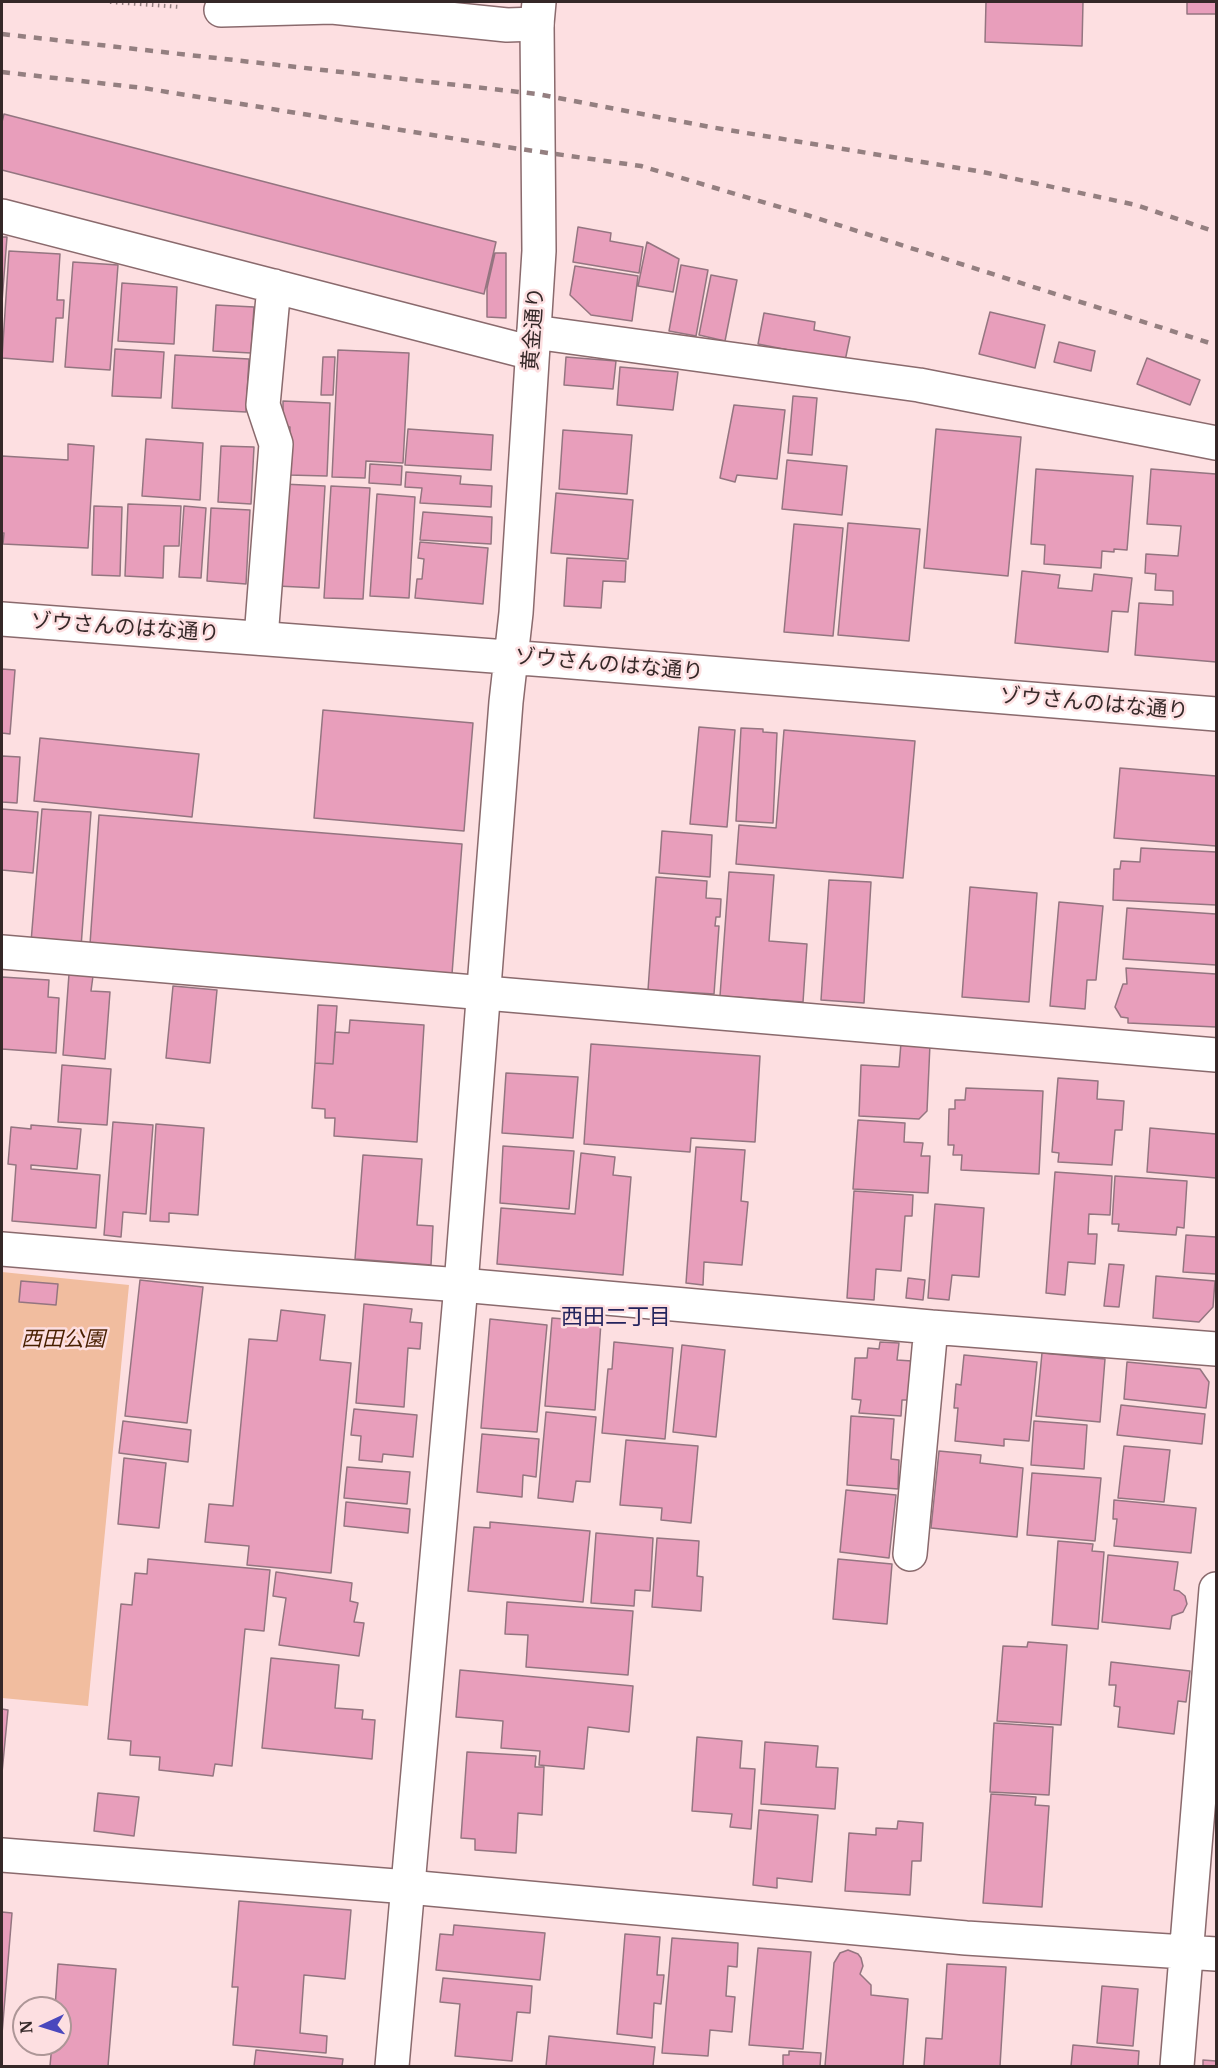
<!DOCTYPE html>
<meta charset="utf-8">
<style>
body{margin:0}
#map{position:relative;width:1218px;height:2068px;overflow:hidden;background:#fddfe1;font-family:Merriweather,serif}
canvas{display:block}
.frame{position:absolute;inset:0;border:3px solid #352828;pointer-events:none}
.north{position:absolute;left:12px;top:1996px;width:60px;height:60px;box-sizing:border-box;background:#fddfe1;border:2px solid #ad9697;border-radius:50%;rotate:266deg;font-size:16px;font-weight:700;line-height:24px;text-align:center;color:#352828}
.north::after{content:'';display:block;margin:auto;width:21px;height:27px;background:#4a47bd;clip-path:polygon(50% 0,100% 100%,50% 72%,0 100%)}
</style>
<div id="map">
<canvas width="1218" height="2068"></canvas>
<div class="frame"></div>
<div class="north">N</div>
</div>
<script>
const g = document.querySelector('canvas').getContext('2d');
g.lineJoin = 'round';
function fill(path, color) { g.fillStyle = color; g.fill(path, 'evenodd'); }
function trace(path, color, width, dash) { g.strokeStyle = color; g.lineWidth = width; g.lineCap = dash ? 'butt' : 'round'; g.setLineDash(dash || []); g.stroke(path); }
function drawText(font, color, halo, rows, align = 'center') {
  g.font = font + ' Merriweather,"Noto Sans JP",serif'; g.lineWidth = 5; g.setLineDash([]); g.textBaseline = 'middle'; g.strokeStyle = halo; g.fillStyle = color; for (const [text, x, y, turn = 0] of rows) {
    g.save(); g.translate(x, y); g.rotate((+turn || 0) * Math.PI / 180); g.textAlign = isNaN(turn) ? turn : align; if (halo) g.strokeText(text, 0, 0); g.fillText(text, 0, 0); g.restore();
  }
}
const green = new Path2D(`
 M2,1272L129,1285L88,1706L2,1698Z`);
const building = new Path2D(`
 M986,2H1083L1082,46L985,42Z
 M1187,2H1216V14H1187Z
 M4,114L496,242L484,294L2,170V122Z
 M578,227L611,233L610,241L643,247L639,273L573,262Z
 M2,237H7L2,302Z
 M647,242L679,259L673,292L638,286Z
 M9,251L60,254L57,300H64L63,318H56L53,362L2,358Z
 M495,253H506V318L487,317V288Z
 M73,262L118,265L110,370L65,367Z
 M681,265L708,270L696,336L669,331Z
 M575,266L638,276L632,321L591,315L570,295Z
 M711,275L737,280L725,341L699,335Z
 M122,283L177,287L174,344L118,341Z
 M216,305L254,307L251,353L213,351Z
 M990,312L1045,325L1035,368L979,354Z
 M764,313L815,322L814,330L850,337L845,361L758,344Z
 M1059,342L1095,351L1091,371L1054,362Z
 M115,349L164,352L161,398L112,396Z
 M338,350L409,353L403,463L366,461L365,478L332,477Z
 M175,355L249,359L246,412L172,408Z
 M323,357H335L333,395H321Z
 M566,357L616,361L613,389L564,385Z
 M1147,358L1200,380L1190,405L1137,384Z
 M620,367L678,372L673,410L617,405Z
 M793,396L817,398L812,455L788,453Z
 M283,401L330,403L327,476L288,475L290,427L283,426Z
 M734,405L785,410L777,479L737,475L735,482L720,478Z
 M408,429L493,435L491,470L405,465Z
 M936,429L1021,437L1008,576L924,568Z
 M563,430L632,435L627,494L559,489Z
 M146,439L203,443L200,500L142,496Z
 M68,444L94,446L88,548L3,544L4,533H2V456L68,460Z
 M221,446L254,447L251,504L218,502Z
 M787,460L847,466L842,515L782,509Z
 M370,464L402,466L401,485L369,483Z
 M1036,469L1133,476L1127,550L1114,549V552L1102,551L1101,568L1044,564L1045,545L1031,544Z
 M1151,469L1216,474V662L1135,655L1139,603L1173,605V591L1155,590L1156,574L1145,573L1146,554L1178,556L1181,526L1147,524Z
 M406,472L461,476L460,484L492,486L491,507L420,503L422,488L405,487Z
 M283,484L325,486L319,588L277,586Z
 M331,486L370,488L363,599L324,598Z
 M556,493L633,500L628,559L551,553Z
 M377,494L415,497L409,598L370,596Z
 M128,504L181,506L179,546H164L163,578L125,576Z
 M94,506L122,507L120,576L92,575Z
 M184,506L206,508L201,578L179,577Z
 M211,508L250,510L246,584L207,581Z
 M423,512L492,517L491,544L420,540Z
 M848,523L920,529L909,641L838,635Z
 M794,524L843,528L833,636L784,632Z
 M420,542L488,548L483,604L415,598L417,579H422L424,559L418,558Z
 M567,558L626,561L625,582L603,581L601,608L564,606Z
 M1022,571L1060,575L1058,588L1092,591L1094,574L1132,578L1128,612L1112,611L1108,652L1015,643Z
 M2,669L15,670L10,734L2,733Z
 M323,710L473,723L464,831L314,818Z
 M699,727L735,730L727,827L690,824Z
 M741,728L763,729V732L777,733L773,823L736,821Z
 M784,730L915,741L903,878L736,864L739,825L776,828Z
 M40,738L199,754L192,817L34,801Z
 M2,756L20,757L17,803L2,802Z
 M1120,768L1216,776V846L1114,838Z
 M2,809L38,812L33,873L2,870Z
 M42,809L91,812L81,947L31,942Z
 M99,815L462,844L452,974L90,944Z
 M662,831L712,835L710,877L659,873Z
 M1141,848L1216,852V905L1113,900L1114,869H1120L1121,861L1140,862Z
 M729,872L774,875L769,941L807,944L803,1002L720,996Z
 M656,877L707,881L706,898L721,899L720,917H716L715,926H719L714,994L648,990Z
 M829,880L871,882L864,1003L821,1000Z
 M970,887L1037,893L1029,1002L962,997Z
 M1059,902L1103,906L1096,980H1087L1085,1009L1050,1006Z
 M1127,908L1216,914V965L1123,959Z
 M1126,968L1216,974V1027L1128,1023V1018L1121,1017L1115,1007L1123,984H1127Z
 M69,974L93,976L91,991L110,992L105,1059L63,1055Z
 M2,977L49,980L48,997L59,998L56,1053L2,1049Z
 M173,986L217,990L210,1063L166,1058Z
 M318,1005L337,1006L333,1064L315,1063Z
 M350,1020L424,1025L417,1142L334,1136L335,1118H325V1109L312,1108L315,1063L333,1064L335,1032L349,1033Z
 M901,1043L930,1044L927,1111L919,1119L859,1116L861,1065L899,1067Z
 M591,1044L760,1056L755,1142L691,1138L690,1152L584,1144Z
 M62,1065L111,1069L107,1125L58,1122Z
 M506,1073L578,1077L573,1138L502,1133Z
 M1058,1078L1098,1081L1097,1099L1124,1101L1122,1130H1115L1112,1165L1058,1162L1059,1153L1052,1152Z
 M966,1088L1043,1091L1039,1174L961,1170L962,1155H953L954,1145H948L949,1109H955V1100H965Z
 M858,1120L905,1123L904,1142L923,1143L921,1156H930L928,1193L853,1189Z
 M113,1122L153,1125L146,1214L123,1212L121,1237L104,1235Z
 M156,1124L204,1128L198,1215L169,1213V1222L150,1221Z
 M31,1125L81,1129L77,1169L31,1165V1169L100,1175L96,1228L12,1221L16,1165L8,1164L11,1127L31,1129Z
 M1150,1128L1216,1134V1178L1147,1172Z
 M503,1146L574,1151L569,1209L500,1203Z
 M696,1147L745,1150L741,1201L748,1202L742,1265L704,1262L703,1285L686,1283Z
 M581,1153L615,1157L613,1175L631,1177L623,1275L497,1264L501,1208L575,1214Z
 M363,1155L422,1159L417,1225L433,1226L431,1265L355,1259Z
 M1055,1172L1112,1176L1110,1215L1089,1214L1088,1234H1097L1095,1264L1068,1262L1065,1295L1046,1293Z
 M1115,1176L1187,1181L1184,1228L1177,1227L1176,1235L1118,1231L1119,1224H1112Z
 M854,1191L913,1195L912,1216H905L901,1271L876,1269L874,1300L847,1298Z
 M935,1204L984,1208L979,1277L952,1275L949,1300L928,1298Z
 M1186,1235L1216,1237V1274L1183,1272Z
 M1109,1264L1124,1265L1119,1307L1104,1306Z
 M1156,1276L1215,1281L1213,1307L1199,1322L1153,1318Z
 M908,1278L925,1280L923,1300L906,1298Z
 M140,1280L203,1287L187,1423L125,1416Z
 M21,1281L58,1284L56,1305L19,1302Z
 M364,1304L412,1309L410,1322L422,1323L420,1349L408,1348L404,1407L356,1403Z
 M281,1310L325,1315L320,1360L351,1363L331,1573L247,1565L249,1546L205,1542L209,1504L233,1506L249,1339L277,1341Z
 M552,1318L601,1322L595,1410L545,1406Z
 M490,1319L547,1325L537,1432L481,1428Z
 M614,1342L673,1348L665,1439L602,1433L608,1369H612Z
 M880,1342L899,1343L897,1360L912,1361L909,1400H902L901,1416L859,1413L861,1400L852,1399L855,1358H867L868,1348L879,1349Z
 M682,1345L725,1350L716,1437L673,1432Z
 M1042,1353L1105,1359L1100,1422L1036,1416Z
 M964,1355L1037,1362L1029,1441L1004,1439V1446L955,1441L958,1408H954L956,1384L961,1385Z
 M1127,1362L1200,1369L1209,1382L1206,1408L1124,1399Z
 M1121,1405L1205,1414L1202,1444L1117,1435Z
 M354,1409L417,1415L413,1457L383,1454L382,1462L359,1460L361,1436L351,1435Z
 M546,1412L596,1417L590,1482L576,1481L573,1502L538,1498Z
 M851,1416L894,1419L891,1459L899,1460L898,1489L847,1485Z
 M123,1421L191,1430L188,1462L119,1453Z
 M1034,1421L1087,1425L1084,1469L1031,1465Z
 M482,1434L539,1439L536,1477L523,1475L522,1497L477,1492Z
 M626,1440L698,1446L691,1523L661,1520L662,1508L620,1505Z
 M1124,1446L1170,1450L1164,1502L1118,1498Z
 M939,1451L981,1455L980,1463L1023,1468L1017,1537L931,1528Z
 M124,1458L166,1463L159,1528L118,1524Z
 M347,1467L410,1472L407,1504L344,1498Z
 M1032,1473L1101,1478L1095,1541L1027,1535Z
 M846,1490L896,1495L889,1558L840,1552Z
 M1114,1500L1196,1508L1191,1553L1114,1546L1117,1519H1113Z
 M346,1502L410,1509L408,1533L344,1526Z
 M490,1522L590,1531L583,1602L468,1591L474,1527L490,1528Z
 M596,1533L653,1538L650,1591L635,1590L634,1606L591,1603Z
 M657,1538L699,1541L697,1576L703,1577L701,1611L652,1607Z
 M1058,1541L1093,1544L1092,1551L1104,1552L1098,1629L1052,1625Z
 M1108,1555L1178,1562L1174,1590L1179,1591L1185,1596L1187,1604L1183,1612L1172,1616L1170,1629L1102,1622Z
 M148,1559L270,1570L264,1631L245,1629L232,1766L215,1764L213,1776L159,1770L160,1757L130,1755L131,1741L108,1739L121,1604L132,1605L135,1573L147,1574Z
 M838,1559L892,1564L887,1624L833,1619Z
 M276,1572L352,1583L350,1601L358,1603L354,1622L364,1623L359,1656L279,1645L286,1598L273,1596Z
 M507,1602L633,1611L628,1675L526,1667L528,1635L505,1634Z
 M1028,1642L1067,1645L1061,1725L997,1721L1003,1646L1027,1647Z
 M271,1658L339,1665L335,1708L363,1710L362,1719L375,1720L372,1759L262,1748Z
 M1111,1662L1190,1671L1186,1702L1178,1701L1174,1734L1118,1727L1120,1707L1114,1706L1116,1685H1109Z
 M460,1670L633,1686L629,1732L588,1727L584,1769L539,1765L540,1751L501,1748L503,1721L456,1717Z
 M2,1709L8,1710L2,1773Z
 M994,1723L1053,1727L1049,1795L990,1792Z
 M697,1737L742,1741L740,1768L755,1769L751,1829L730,1827L732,1814L692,1811Z
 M765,1742L818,1746L816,1767L838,1768L835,1809L761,1804Z
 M467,1752L536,1756L535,1767H544L542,1815L518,1813L516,1853L475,1850V1839L461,1838Z
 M98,1793L139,1797L134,1836L94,1831Z
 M991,1794L1036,1797L1035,1805L1049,1806L1042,1907L983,1903Z
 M759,1810L818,1815L812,1882L777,1878V1888L753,1885Z
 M898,1821L923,1823L921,1861H912L910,1895L845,1891L849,1833L876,1835V1828L897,1829Z
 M239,1901L351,1910L345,1979L304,1975L300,2033L327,2036L326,2053L233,2045L238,1987H232Z
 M2,1912L12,1913L2,2034Z
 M454,1925L545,1933L540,1980L436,1970L440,1934L453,1935Z
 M625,1934L660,1937L657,1975H664L661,2004L654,2003L652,2038L617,2034Z
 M672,1938L738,1943L737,1967L728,1966L726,1996L735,1997L732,2032L710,2030L708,2056L662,2053Z
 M758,1948L811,1952L803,2049L749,2045Z
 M848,1950L858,1954L861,1958L863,1966L860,1974L871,1985V1995L908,1999L903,2066H825L834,1963L840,1953Z
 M58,1964L116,1969L108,2066H50L52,2044H60V2008H55Z
 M947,1964L1006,1967L1000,2066H924L926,2038L942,2039Z
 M443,1978L532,1986L530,2013L517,2012L512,2061L455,2056L460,2004L440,2002Z
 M1102,1986L1138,1989L1133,2046L1097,2043Z
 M549,2036L655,2047L653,2066H546Z
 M1073,2045L1139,2051L1138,2066H1071Z
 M256,2050L343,2059L342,2066H254Z
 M789,2051L821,2053L820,2066H783V2055H789Z
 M1203,2060L1216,2061V2066H1203Z`);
const path = new Path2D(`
 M110,2L181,7`);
const street = new Path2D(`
 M221,10L332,7L507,25L537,24
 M2,216L532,353
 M534,332L919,385L1216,443
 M261,638L276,444L263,405L274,286
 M2,952L1216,1055
 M2,1249L232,1268L461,1285L931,1327L1216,1349
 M910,1554L931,1327
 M2,1855L408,1887L966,1938L1216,1954
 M1177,2066L1216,1589`);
const secondary = new Path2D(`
 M2,619L560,661L1216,714
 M392,2066L461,1285L506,702L516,613L539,251L537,24L539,2`);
const rail = new Path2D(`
 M2,34L537,94L710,127L983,172L1136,205L1216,232
 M2,72L143,88L506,147L641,166L810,216L1216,345`);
const streetNames = [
 ["黄金通り",534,329,-86],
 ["ゾウさんのはな通り",125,628,4],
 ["ゾウさんのはな通り",609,665,5],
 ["ゾウさんのはな通り",1094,704,5]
];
const parkNames = [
 ["西田公園",63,1340]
];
const neighbourhoodNames = [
 ["西田二丁目",616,1318]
];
fill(green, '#f1bd9f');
fill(building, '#e89ebb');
trace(building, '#947580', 1.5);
trace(street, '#8a6a6d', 36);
trace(secondary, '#8a6a6d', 36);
trace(path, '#937e7f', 4, [1.5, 4.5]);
trace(street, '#fff', 33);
trace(secondary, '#fff', 33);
trace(rail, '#947f80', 4.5, [8, 8]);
drawText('21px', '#352828', '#fddfe1', streetNames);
drawText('italic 21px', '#481f00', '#fddfe1', parkNames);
drawText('22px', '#23235c', '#fddfe1', neighbourhoodNames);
</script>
